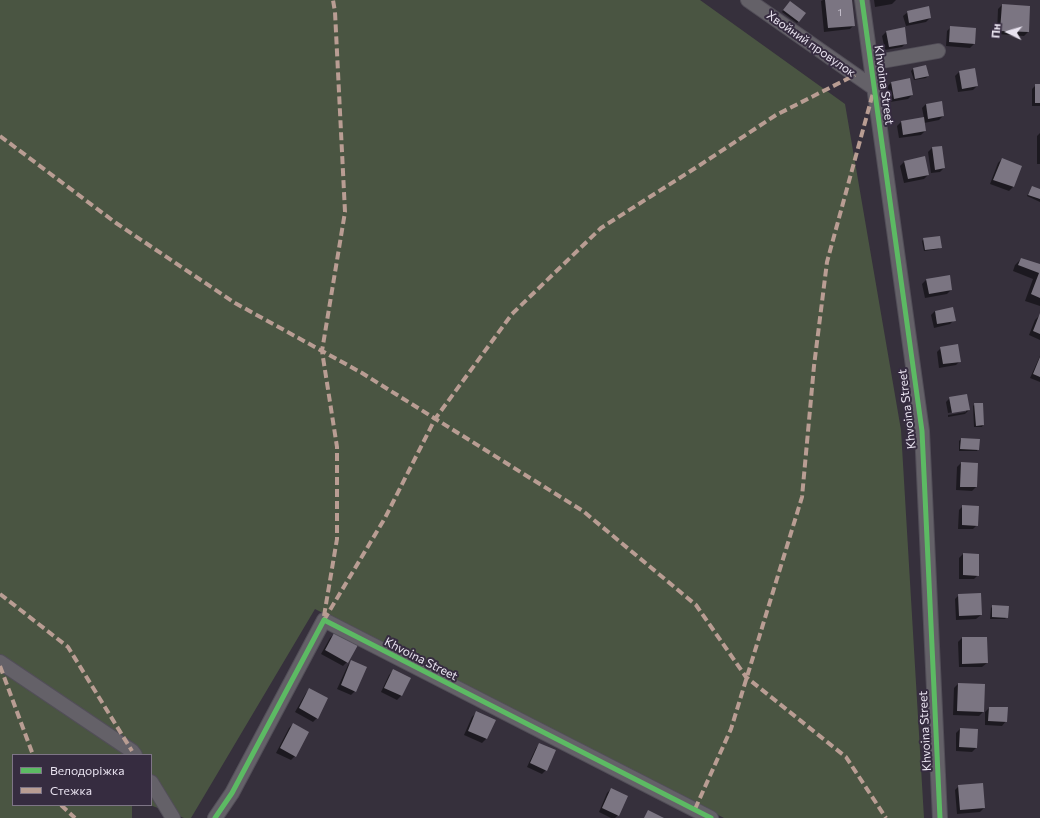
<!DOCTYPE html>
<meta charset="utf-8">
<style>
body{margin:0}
#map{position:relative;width:1040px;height:818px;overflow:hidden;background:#36303c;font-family:Commissioner,sans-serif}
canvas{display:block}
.legend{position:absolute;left:12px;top:754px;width:140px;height:52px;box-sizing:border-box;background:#362c40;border:1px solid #7e7586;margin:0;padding:5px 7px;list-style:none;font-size:12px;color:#e9e3f0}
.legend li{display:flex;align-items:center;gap:8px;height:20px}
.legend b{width:20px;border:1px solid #7e7586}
.north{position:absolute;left:988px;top:12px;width:40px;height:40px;-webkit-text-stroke:3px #362c40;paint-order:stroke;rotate:275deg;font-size:11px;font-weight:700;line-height:16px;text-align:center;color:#e9e3f0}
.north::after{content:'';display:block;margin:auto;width:14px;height:18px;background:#e9e3f0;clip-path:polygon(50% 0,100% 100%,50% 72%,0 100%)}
</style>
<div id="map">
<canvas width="1040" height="818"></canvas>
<ul class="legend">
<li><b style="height:5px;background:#5cba63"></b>Велодоріжка</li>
<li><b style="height:5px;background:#b99d93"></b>Стежка</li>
</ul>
<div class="north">Пн</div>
</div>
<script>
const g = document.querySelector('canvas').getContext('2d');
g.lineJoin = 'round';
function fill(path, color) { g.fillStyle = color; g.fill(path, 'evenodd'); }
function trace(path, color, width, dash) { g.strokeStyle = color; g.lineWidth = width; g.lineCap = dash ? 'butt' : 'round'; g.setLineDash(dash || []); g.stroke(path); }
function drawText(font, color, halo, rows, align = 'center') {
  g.font = font + ' Commissioner,sans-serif'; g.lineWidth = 4; g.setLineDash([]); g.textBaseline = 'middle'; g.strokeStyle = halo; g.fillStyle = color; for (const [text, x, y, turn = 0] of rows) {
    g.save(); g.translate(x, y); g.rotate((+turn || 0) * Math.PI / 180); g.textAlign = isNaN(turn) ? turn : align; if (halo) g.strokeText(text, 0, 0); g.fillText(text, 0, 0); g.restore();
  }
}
const green = new Path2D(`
 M0,0H700L845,104L901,430L924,818H724L315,609L191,818H184L150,805H151V755H13V805H132V818H0Z`);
const shadow = new Path2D(`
 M823,0H851L854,25L850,29L824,32L821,1Z
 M874,0H896L892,4L875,7Z
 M788,4L799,21L797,23L782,12Z
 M1002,5L1028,32L1024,36L997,34L998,9Z
 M908,12L930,18L926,22L906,26L903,16Z
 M951,27L974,44L970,48L946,46L947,31Z
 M887,31L906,43L902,47L885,50L882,36Z
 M913,69L928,76L926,78L914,80L911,71Z
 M959,72L977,86L973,90L958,92L955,76Z
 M1040,81V106H1032V89L1036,85H1040Z
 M891,83L912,95L908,99L890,102L887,87Z
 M926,104L943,116L939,120L924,123L925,131L921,135L899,138L897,126L901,122L924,118L922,108Z
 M1040,133V164H1037V136Z
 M932,148L944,168L940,172L931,173L928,152Z
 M1002,159L1021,166L1013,187L1009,191L990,184L998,163Z
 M904,162L928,175L924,179L904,183L900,166Z
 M1032,187L1040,190V202L1027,196Z
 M924,239L940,247L939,249L924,251L922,241Z
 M1021,259L1040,265V306L1025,301L1033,279L1013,271L1015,265Z
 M926,280L951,290L947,294L925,298L922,284Z
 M935,311L954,320L950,324L934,328L931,315Z
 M1039,316H1040V340L1029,335L1035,320Z
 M941,348L960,361L956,365L939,368L937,352Z
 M1040,356V382L1030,378Z
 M950,398L969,410L965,414L948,417V415L966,412V410L948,413L946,402Z
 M975,404L983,425L982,427H974L973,406Z
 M961,439L978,449L977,451H959V441Z
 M961,463L976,487L972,491L956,490L957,467Z
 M963,506L977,525L973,529H958L959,510Z
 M963,554L978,575L974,579H959V558Z
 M959,595L981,615L976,619L956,620L955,599Z
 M993,606L1007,617L1005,619H990L991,608Z
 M334,634L347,662L343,666L321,654L330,638Z
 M962,638L987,663L982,667H959L958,642Z
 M352,661L355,691L351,695L337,689L348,665Z
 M393,671L409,678L401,696L397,700L381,692L389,675Z
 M958,684L983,712L979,716L953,715L954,688Z
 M310,689L317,718L313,722L295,712L306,693Z
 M989,708L1006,721L1002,726L985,725V712Z
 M476,713L494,720L486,739L482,743L464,735L472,717Z
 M293,724L308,732L295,756L291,760L276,753L289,728Z
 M960,729L976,748L972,752L956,751V733Z
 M540,744L546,770L542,774L527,767L536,748Z
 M959,786L984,808L980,812L957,814L955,790Z
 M611,789L618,815L615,818H611L599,812L607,793Z`);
const building = new Path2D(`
 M825,0H852L855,26L828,28Z
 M790,1L806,13L799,22L783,10Z
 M1002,4L1030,6L1029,32L1000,31Z
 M929,6L931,18L909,23L907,11Z
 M950,26L976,28L975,44L949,42Z
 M905,27L907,44L889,47L886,31Z
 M926,65L929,76L915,79L913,68Z
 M975,68L978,86L962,89L959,71Z
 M910,78L913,95L894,99L891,82Z
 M1035,84H1040V103H1035Z
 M942,101L944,116L928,119L926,104Z
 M924,117L926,131L903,135L901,121Z
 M942,146L945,168L935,170L932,147Z
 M925,156L929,175L908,179L904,161Z
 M1002,158L1022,166L1014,187L993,180Z
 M1032,186L1040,189V199L1028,195Z
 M940,236L942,248L925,250L923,238Z
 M1021,258L1040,264V298L1031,294L1039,273L1018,265Z
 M950,275L952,290L929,294L926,279Z
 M953,307L956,321L937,324L935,311Z
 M1040,313V334L1033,331Z
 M958,344L961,362L943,364L940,347Z
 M1040,357V377L1033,374Z
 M967,394L970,410L952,413L949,397Z
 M974,403H983L984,425L976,426Z
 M961,438L980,439L979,450L960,449Z
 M961,462L978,463L977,487H960Z
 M962,505L979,506L978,526L962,525Z
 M963,553L979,554V576L963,575Z
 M981,593L982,615L959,616L958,594Z
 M992,605L1009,606L1008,618L992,617Z
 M334,633L358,645L348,663L325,650Z
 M962,637H987L988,663L962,664Z
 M351,660L367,667L356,692L341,685Z
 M393,669L411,678L402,696L384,688Z
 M958,683L985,684L984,712L957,711Z
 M309,688L328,698L318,719L299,708Z
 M989,707H1008L1007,722L988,721Z
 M476,711L496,720L487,739L468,731Z
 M293,723L309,732L296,757L280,748Z
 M960,728L978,729L977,748L959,747Z
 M539,743L556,750L547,771L530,763Z
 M983,783L985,808L960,810L958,785Z
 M611,788L628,796L619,816L602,808Z
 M648,810L664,818H644Z`);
const minor = new Path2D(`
 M748,0L874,88
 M862,0L922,431L940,818
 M871,63L938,51
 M0,662L132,751L135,755
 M151,782L173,818
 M215,818L232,793L324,620L711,818`);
const quiet = new Path2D(`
 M0,136L116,223L235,303L362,373L583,511L696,605L746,677L846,757L886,818
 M0,594L68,647L132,751
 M324,616L337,539V447L322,351L345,212L335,12L333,0
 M324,620L385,518L435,419L512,314L601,228L700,165L776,115L855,75
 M0,666L33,755
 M61,805L75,818
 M695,809L731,729L802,497L814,366L827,262L873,93`);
const cycleway = new Path2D(`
 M862,0L922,431L940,818
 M215,818L232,793L324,620L711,818`);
const numberNames = [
 ["1",840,13]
];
const streetNames = [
 ["Хвойний провулок",811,44,35],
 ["Khvoina Street",884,85,82],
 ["Khvoina Street",907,409,-97],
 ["Khvoina Street",421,659,27],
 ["Khvoina Street",925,731,-93]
];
fill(green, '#4a5542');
fill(shadow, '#0007');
fill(building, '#7b7582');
trace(minor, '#524e58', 16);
trace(minor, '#646168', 14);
trace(quiet, '#b99d93', 4, [8, 4]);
trace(cycleway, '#5cba63', 5);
drawText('10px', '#cec8d4', null, numberNames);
drawText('12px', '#e9e3f0', '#362c40', streetNames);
</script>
